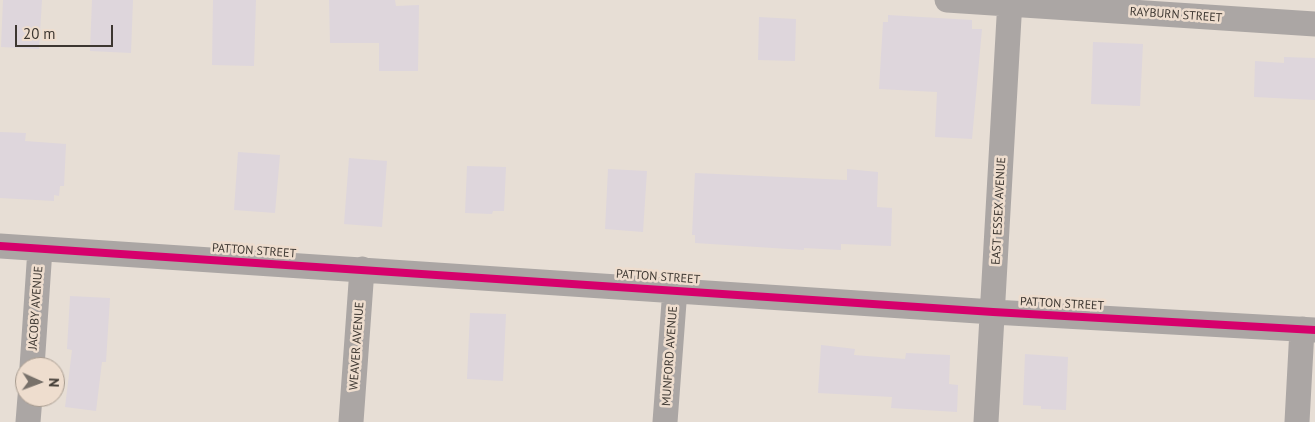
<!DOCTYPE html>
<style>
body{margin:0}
#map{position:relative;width:1315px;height:422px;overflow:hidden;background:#e7ded5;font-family:"PT Sans",sans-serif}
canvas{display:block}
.north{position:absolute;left:15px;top:357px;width:50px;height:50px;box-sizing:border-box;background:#eeddce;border:1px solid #a79b8f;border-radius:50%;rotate:92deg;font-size:14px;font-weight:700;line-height:20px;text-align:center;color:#3d3731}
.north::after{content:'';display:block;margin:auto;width:18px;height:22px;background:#78716a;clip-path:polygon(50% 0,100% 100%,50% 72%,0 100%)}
.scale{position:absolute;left:15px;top:25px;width:98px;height:22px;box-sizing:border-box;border:2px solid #3d3731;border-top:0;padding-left:6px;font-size:15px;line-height:18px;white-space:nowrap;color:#3d3731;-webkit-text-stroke:4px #eeddce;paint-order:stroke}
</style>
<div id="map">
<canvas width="1315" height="422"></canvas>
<div class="north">N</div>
<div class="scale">20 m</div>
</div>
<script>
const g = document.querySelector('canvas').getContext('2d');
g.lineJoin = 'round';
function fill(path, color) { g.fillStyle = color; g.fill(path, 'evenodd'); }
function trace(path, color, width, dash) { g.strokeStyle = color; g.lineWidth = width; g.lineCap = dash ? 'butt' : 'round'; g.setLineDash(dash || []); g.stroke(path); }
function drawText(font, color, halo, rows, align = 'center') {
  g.font = font + ' "PT Sans",sans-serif'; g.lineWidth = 5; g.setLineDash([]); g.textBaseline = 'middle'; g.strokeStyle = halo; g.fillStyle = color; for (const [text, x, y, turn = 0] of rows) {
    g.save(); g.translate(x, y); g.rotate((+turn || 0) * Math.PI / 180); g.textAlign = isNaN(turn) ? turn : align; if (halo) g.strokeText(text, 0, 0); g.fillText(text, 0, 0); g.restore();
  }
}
const building = new Path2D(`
 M3,0H42L39,49L1,47Z
 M92,0H133L131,53L90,51Z
 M213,0H256L254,66L212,65Z
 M329,0H395L396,6L419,5L418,71H379V43H330Z
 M888,15L972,20V29H982L972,139L935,137L937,92L879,89L883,22H888Z
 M759,17L796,19L795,61L758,60Z
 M1093,42L1143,44L1140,106L1091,104Z
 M1284,57L1315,58V100L1254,97L1255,61L1284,63Z
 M0,132L26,133L25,141L66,144L64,186H60L59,196L54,195V201L0,198Z
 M238,152L280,155L275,213L234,210Z
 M349,158L387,161L382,227L344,224Z
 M467,166L506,167L504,211H493L492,214L465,213Z
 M608,169L647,171L643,232L605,229Z
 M847,169L878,172L877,207L892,208L891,246L841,244V250L804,248V250L695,243V235H692L695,173L847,180Z
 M70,296L110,298L106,362H102L96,411L65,407L72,350L67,349Z
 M470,313L506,314L503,381L467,379Z
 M821,345L855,349L854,355L905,359L906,353L950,355L949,384L958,385L957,412L891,408L892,397L818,393Z
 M1025,354L1068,357L1066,410L1041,409V406L1023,405Z`);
const street = new Path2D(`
 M947,0L1315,24
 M0,246L993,312L1315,330
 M32,367L40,249
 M28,422L30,397
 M351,422L362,269
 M665,422L675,289
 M986,422L1010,0
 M1297,422L1302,329`);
const cycleway = new Path2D(`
 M0,246L993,312L1315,330`);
const streetNames = [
 ["RAYBURN STREET",1176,15,4],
 ["EAST ESSEX AVENUE",999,211,-87],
 ["PATTON STREET",254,251,4],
 ["PATTON STREET",658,277,4],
 ["PATTON STREET",1062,304,3],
 ["JACOBY AVENUE",36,308,-86],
 ["WEAVER AVENUE",357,346,-86],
 ["MUNFORD AVENUE",670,356,-86]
];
fill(building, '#ded6dc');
trace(street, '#aba6a4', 25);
trace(cycleway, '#d6006c', 8);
drawText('12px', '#3d3731', '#eeddce', streetNames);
</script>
